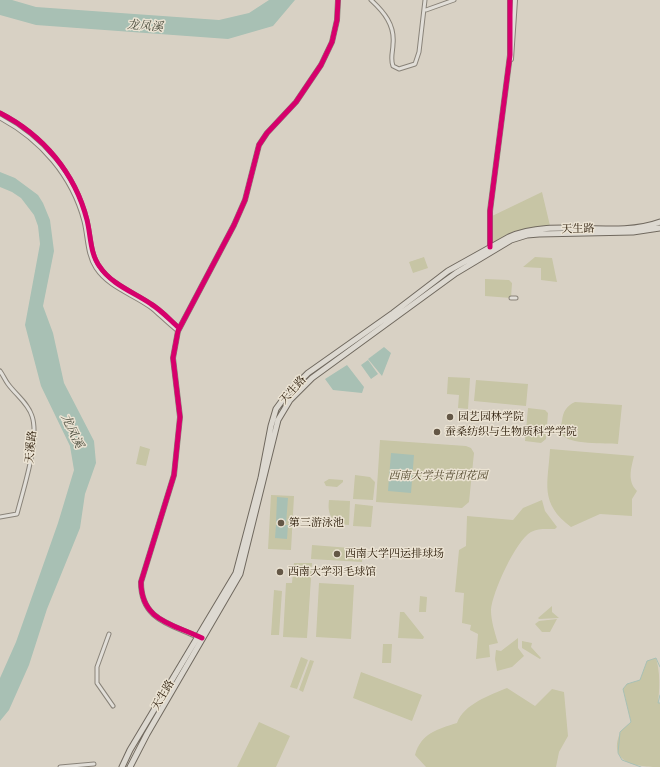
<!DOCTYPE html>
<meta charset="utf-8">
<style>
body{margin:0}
canvas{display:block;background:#d8d1c4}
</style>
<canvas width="660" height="767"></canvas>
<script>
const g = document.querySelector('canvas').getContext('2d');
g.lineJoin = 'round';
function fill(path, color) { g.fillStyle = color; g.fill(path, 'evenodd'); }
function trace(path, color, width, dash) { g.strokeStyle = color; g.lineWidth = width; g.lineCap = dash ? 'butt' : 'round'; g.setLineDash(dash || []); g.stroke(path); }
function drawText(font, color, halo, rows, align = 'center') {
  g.font = font + ' "Libre Caslon Text","Noto Serif SC",serif'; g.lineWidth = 3; g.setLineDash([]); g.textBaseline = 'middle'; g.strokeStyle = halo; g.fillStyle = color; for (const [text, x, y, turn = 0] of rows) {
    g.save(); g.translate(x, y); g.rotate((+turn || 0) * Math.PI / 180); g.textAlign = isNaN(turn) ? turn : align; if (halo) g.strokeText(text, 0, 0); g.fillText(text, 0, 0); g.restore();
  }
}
const green = new Path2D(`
 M542,192L551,230H538L490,247V217Z
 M424,257L428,268L413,273L409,262Z
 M535,257L552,258L557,282L541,280V268L523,267Z
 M485,279L509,280L512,283L511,298L485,296Z
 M448,377L470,378L468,409L458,408L459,395L447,394Z
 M476,380L528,384L526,406L474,401Z
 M575,402L622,405L618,444C607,443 567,445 562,434C560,430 561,425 562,421C563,412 566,406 575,402Z
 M528,408L545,410L548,413L546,439L541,443L525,441Z
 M380,440L466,446L471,448L474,453L469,502L462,508L376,502Z
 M140,446L150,449L146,466L136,464Z
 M550,449L634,456C631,469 627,481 637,491L632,499V516L600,514L571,527C539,503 548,484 550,449Z
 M355,475L370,477L375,482L373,500L353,499Z
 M329,479L343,480V482L337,487L326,486L324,482Z
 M271,495L294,496L291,550L268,549Z
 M329,500L350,501L349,525C332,524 327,515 329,500Z
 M542,500L545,511L557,527L555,529C547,529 538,528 531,532C516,540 492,593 491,610C491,621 495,633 498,643L489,645L490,657L476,659L478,634L470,630L471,625L462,623L464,593L455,592L459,550L466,546L467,516L513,520L523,508Z
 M355,504L373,506L371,527L353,526Z
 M312,545L363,549L362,562L311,559Z
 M294,563H312L307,638L283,637L286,583H292Z
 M319,583L354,585L351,639L316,637Z
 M274,590L282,591L279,635H271Z
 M420,596L427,597L426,612H419Z
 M552,606V612L559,618L539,619L538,618Z
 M400,612H404L424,637L423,639L398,638Z
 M557,619L550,632H542L535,624L539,621Z
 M518,638V648L524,656L512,667L497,671L495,659L496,650L501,651Z
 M522,641L532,643L531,647L541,658L540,659L522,648Z
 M383,644H392L391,663H382Z
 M301,657L308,660L297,689L290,687Z
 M656,658C660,671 660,688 658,702L660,703V767C638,767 607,764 620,733C622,729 628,725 631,722L623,689L627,684L640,680L647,661Z
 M310,660L314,661L303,692L299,690Z
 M361,672L422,695L412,721L353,698Z
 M507,688L535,706L552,689L564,692L568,736L559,752L556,767H426L415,755C421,733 438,729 457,723C464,704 490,695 507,688Z
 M259,722L290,736L276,767H237Z`);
const water = new Path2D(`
 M0,0H12L36,7L219,20L249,13L269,0H295L273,26L228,39L36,25L0,15Z
 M0,172L15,178L38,195L43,203L50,220L54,251L43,306L53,333L64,383L94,441L96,463L85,494L80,528L47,609L29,665L9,710L0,721V678L16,642L58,523L74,470L70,446L41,386L25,325L40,244L38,226L34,215L21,198L12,192L0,187Z
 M384,347L391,353L382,376L368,359Z
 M368,360L378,374L371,379L361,365Z
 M347,365L364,387L362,393L333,390L325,379Z
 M391,453L414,455L411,493L388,491Z
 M277,497L288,498L286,524L276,523Z
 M276,525H288L287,539L275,538Z`);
const stream = new Path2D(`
 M660,695L658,703H660
 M641,767L622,760L618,753L620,732L631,722L623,689L627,684L640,680L647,661L656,658L660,667`);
const minor = new Path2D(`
 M371,0C384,12 395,25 393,44C393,52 390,58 393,66L399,69L415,64L419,52L425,0
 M426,10L454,0
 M0,113C43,135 75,173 87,220C91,236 90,254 100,267C111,284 135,293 151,304C161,310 170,320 179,328
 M0,118C41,140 72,176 84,221C88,237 87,254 96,268C109,288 135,295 153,309C161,316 169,324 178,331
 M511,298H516
 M0,371C3,375 5,380 8,384C16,395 28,403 32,416C40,440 23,490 17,514L0,517
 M109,634L97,667V683L113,706
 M60,767L94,764`);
const tertiary = new Path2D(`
 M511,59L515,0
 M490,247V211L510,55V0
 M200,638C172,624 141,621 141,582L174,475L180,417L173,358L178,331L234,225L245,200L259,145L267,133L296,102L321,65L332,42L337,20L338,0`);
const trunk = new Path2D(`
 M122,767L130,750L236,573L261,478L271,426L276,409L287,394L308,373L393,313L448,271L509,237C554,217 614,239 660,222
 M130,767L147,734L240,574L278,420L290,400L312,378L456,273L511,240L527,235L539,234L633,232L660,228`);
const cycleway = new Path2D(`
 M0,113C43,135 75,173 87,220C91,236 90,254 100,267C111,284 135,293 151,304C161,310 170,320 179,328
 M490,247V211L510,55V0
 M202,638C173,624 141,621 141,582L174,475L180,417L173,358L178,331L234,225L245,200L259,145L267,133L296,102L321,65L332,42L337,20L338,0`);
const markers = [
 [450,417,4,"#645746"],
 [437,432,4,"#645746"],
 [281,523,4,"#645746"],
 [337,554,4,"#645746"],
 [280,572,4,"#645746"]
];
const streetNames = [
 ["天生路",578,229,-1],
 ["天生路",293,390,-48],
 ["天溪路",31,447,-84],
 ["天生路",163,695,-59]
];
const poiNames = [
 ["园艺园林学院",458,417],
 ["蚕桑纺织与生物质科学学院",445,432],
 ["第三游泳池",289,523],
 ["西南大学四运排球场",345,554],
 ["西南大学羽毛球馆",288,572]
];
const parkNames = [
 ["西南大学共青团花园",438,476]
];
const waterNames = [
 ["龙凤溪",145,26,4],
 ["龙凤溪",72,431,65]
];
fill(green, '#c7c5a5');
fill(water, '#a8c0b4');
trace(stream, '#a8c0b4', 1);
trace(minor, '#898379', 5);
trace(tertiary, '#898379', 6);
trace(trunk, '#70695f', 7);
trace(minor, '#e1ded8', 3);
trace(tertiary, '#e1ded8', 4);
trace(trunk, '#ddd9d1', 5);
trace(cycleway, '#d6006c', 5);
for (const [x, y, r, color] of markers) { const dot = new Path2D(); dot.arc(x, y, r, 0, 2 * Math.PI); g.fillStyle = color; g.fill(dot); trace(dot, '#ebe3d3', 1.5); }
drawText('11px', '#251502', '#ebe3d3', streetNames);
drawText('11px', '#251502', '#ebe3d3', poiNames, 'left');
drawText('italic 11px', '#51472b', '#ebe3d3', parkNames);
drawText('italic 12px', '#4c4e3e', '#ebe3d3', waterNames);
</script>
